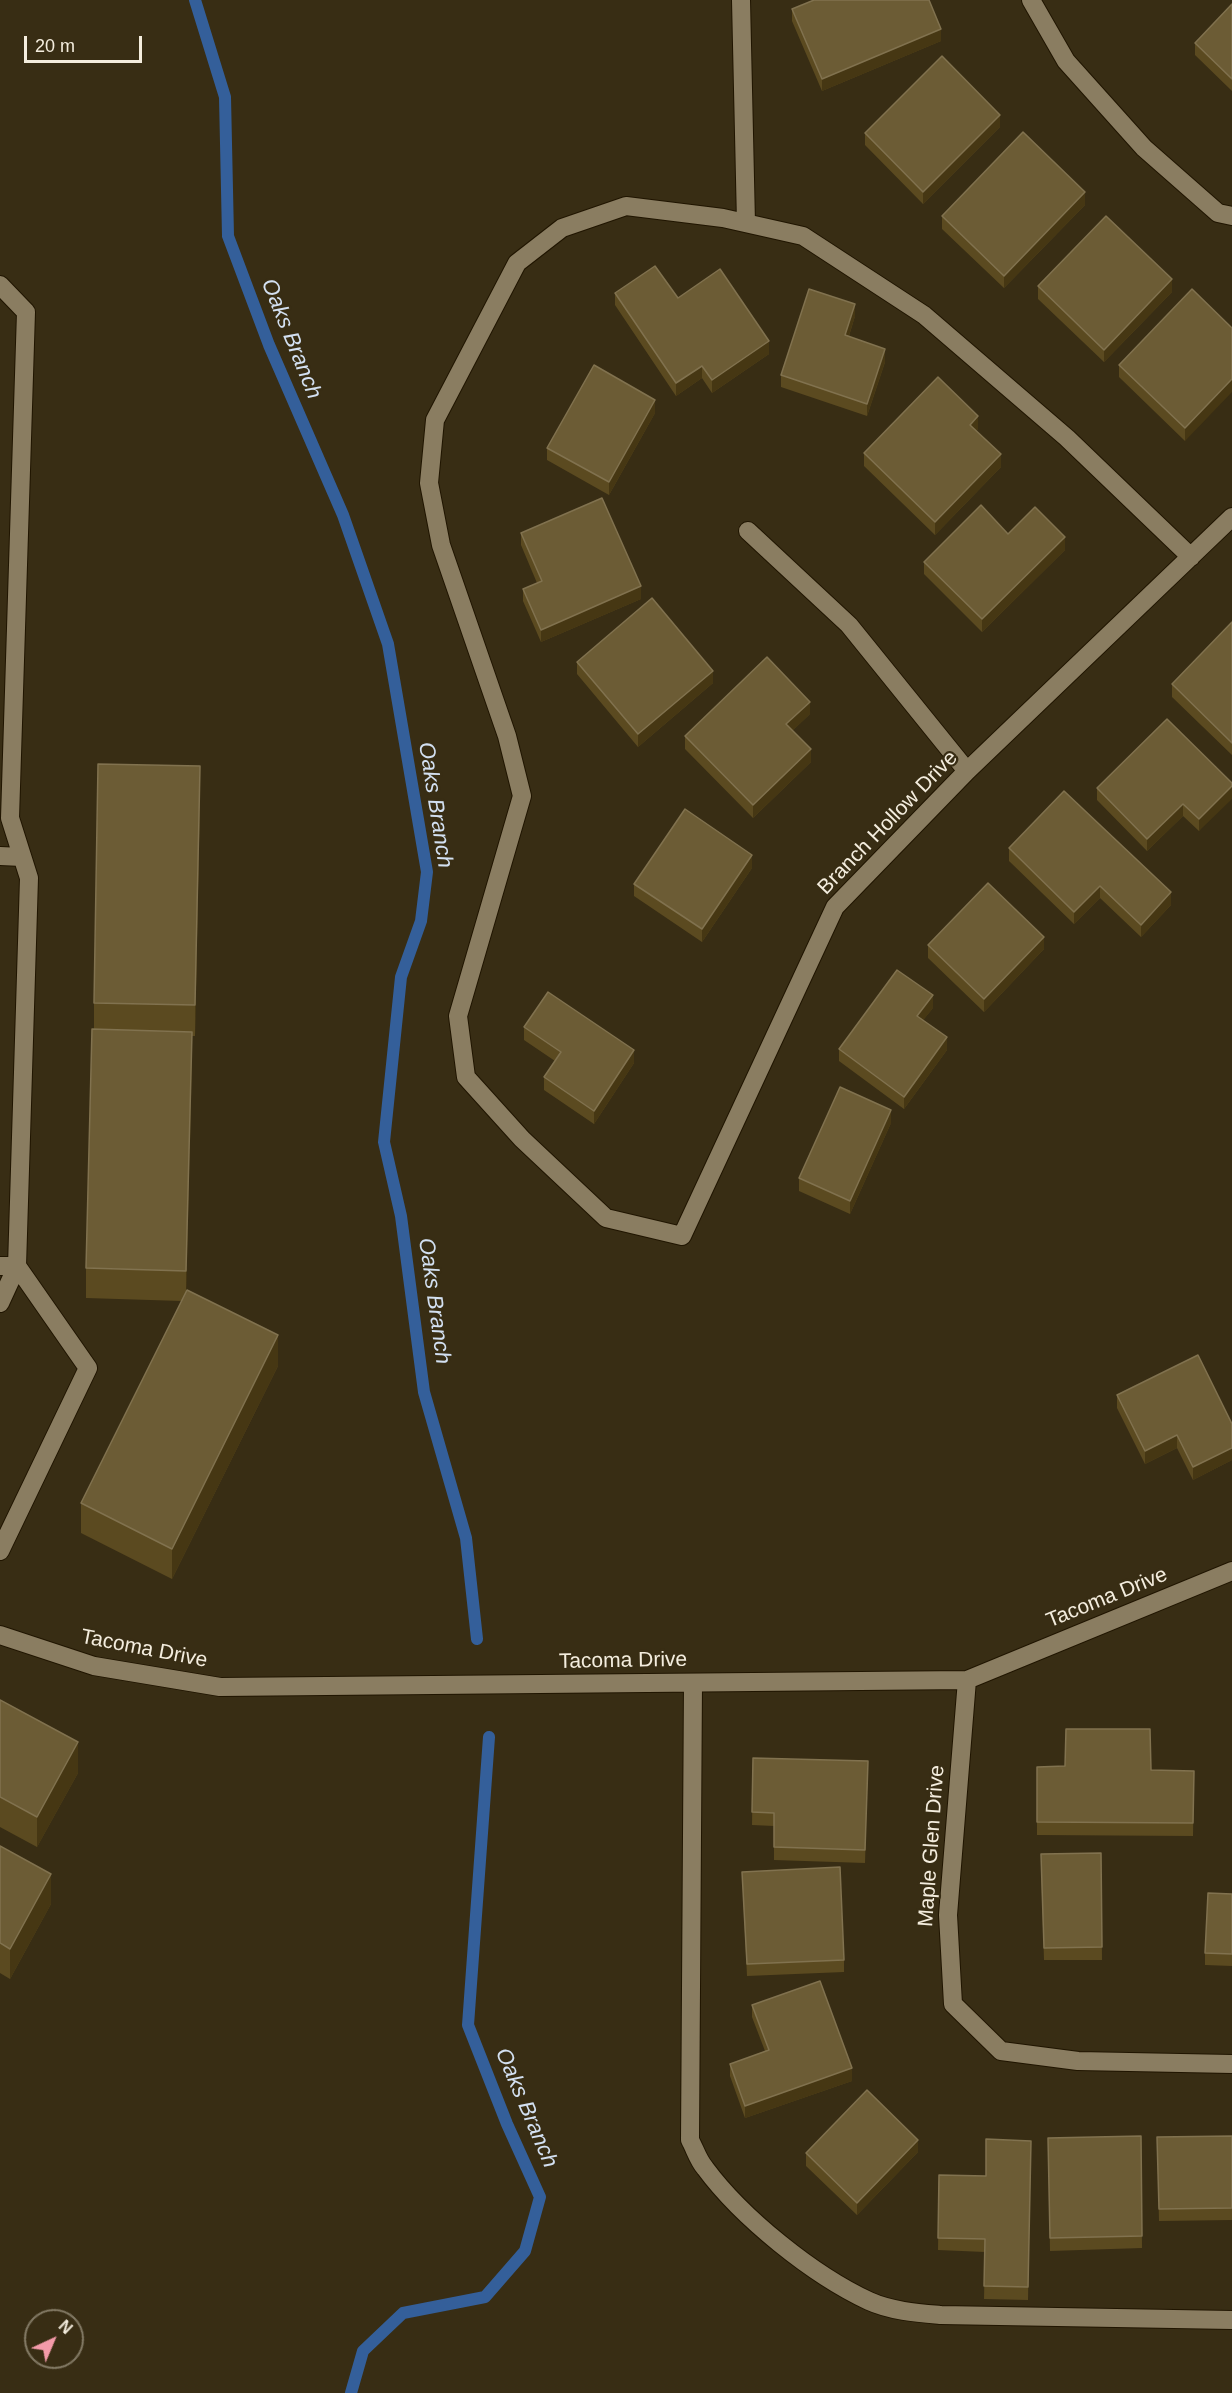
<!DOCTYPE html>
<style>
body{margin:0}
#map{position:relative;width:1232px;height:2393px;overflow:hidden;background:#382d14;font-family:Helvetica,sans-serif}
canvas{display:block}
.north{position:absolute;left:24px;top:2309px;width:60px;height:60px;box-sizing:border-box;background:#382d14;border:2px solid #837a65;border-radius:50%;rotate:44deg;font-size:16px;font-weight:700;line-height:24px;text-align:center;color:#f4edde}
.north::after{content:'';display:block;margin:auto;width:21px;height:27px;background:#f39aa9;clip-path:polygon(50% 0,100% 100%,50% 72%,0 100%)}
.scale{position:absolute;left:24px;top:36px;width:118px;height:27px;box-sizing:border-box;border:3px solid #f4edde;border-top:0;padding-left:8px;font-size:18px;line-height:21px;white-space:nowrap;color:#f4edde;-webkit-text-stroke:4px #382d14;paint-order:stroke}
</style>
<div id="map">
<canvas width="1232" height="2393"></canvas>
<div class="north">N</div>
<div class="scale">20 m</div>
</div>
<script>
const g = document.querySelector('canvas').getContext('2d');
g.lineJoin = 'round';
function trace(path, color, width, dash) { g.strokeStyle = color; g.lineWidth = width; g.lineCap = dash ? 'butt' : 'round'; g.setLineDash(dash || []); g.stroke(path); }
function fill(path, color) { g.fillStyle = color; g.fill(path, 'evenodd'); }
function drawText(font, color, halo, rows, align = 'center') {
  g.font = font + ' Helvetica,sans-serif'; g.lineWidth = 4.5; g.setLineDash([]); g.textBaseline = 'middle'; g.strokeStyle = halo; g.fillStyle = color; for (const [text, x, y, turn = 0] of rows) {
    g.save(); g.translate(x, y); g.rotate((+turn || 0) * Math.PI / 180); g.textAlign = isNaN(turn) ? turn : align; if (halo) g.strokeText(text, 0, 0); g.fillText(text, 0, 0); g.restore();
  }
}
const stream = new Path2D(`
 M195,0L225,97L228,236L269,345L343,515L388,644L427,872L421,921L401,977L384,1142L401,1216L424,1392L466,1538L477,1639
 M351,2393L363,2351L403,2313L485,2297L525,2251L540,2197L507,2124L468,2025L489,1737`);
const minor = new Path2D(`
 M741,0L746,223
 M1031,0L1066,61L1144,148L1218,213L1232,216
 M0,285L26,312L10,818L29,878L17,1266L88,1368L0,1551
 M748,531L849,625L967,771
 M1191,557L1067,438L924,315L803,236L723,218L626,206L562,228L517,263L435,420L429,483L441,545L507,736L522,796L458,1016L466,1077L522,1139L606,1218L682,1236L835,907L967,771L1232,517
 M0,856L22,857
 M0,1266H17L0,1303
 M0,1635L94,1666L220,1687L967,1680L1232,1571
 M967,1680L948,1915L953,2004L1001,2051L1078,2061L1232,2064
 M693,1683L690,2140C695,2149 698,2160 705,2168C742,2218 813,2275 869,2301C891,2311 918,2313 941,2315L1232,2320`);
const wall = new Path2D(`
 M1232,4V91L1195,55V43Z
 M792,9L941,41L822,91L792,21Z
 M1000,127L923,204L865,145V133Z
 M1085,205L1004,288L942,229V216Z
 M1038,286L1172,292L1104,362L1038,299Z
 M615,293L678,298L769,354L712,393L702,378L676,396L615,305Z
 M855,316L849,336L885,362L867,416L781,387V375Z
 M1232,328L1185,441L1119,377V365Z
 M655,413L609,495L547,460V448Z
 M978,429L976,431L1001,467L935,535L864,466V453Z
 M521,533L641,599L541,642L523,601V589L537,583L521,545Z
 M1008,534L1065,550L982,632L924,574V562Z
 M1232,622V755L1172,697V684Z
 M577,662L713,683L638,747L577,674Z
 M810,714L792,731L811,762L753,818L685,749V736Z
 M1232,783L1199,831L1183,816L1147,851L1097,800V788Z
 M200,796L195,1036H192L186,1292L278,1366L172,1579L81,1533V1503L182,1301L86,1298V1268L94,1029V1003Z
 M1009,848L1171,905L1141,937L1100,898L1074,924L1009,861Z
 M752,868L702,942L634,896V884Z
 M928,945L1044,949L984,1012L928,958Z
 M933,1008L923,1020L947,1050L904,1109L839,1061V1049Z
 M524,1027L634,1063L594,1124L544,1090V1077L555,1061L524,1040Z
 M891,1123L850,1214L799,1191V1178Z
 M1117,1395L1232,1424V1460L1193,1480L1177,1448L1145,1464L1117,1408Z
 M0,1700L78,1773L37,1847L0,1827Z
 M753,1758L868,1761L865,1863L774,1860V1826L752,1825Z
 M1037,1767L1151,1770L1194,1771L1193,1836L1037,1835Z
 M0,1846L51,1904L10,1979L0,1973Z
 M1101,1853L1102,1960H1044L1041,1867Z
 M742,1872L844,1960V1972L747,1976Z
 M1232,1894V1966L1205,1965V1953Z
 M752,2005L852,2081L745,2118L730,2076V2064L765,2051L752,2017Z
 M1141,2136L1142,2248L1050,2251L1048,2138Z
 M1232,2136V2220L1159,2221L1157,2137Z
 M1031,2141L1028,2300L984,2299L985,2252L938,2250L939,2175L986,2176Z
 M918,2152L857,2215L806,2166V2153Z`);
const shadedWall = new Path2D(`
 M941,29V41L822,91V79Z
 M1000,115V127L923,204V192Z
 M1085,192V205L1004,288V276Z
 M1172,279V292L1104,362V350Z
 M855,304V316L845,348V335Z
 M769,341V354L712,393V380Z
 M885,349V362L867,416V404Z
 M702,366V378L676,396V383Z
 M1232,379V392L1185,441V428Z
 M655,400V413L609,495V482Z
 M978,416V429L970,437V425Z
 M1001,454V467L935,535V522Z
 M1065,537V550L982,632V619Z
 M641,586V599L541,642V630Z
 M713,671V683L638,747V734Z
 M810,702V714L786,737V724Z
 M811,749V762L753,818V805Z
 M200,766V796L195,1036V1005Z
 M1232,786V799L1199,831V819Z
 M1183,804V816L1147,851V839Z
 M752,855V868L702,942V929Z
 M1100,886V898L1074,924V912Z
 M1171,892V905L1141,937V925Z
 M1044,937V949L984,1012V999Z
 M933,995V1008L917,1028V1016Z
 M192,1032V1062L186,1301V1271Z
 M947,1037V1050L904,1109V1097Z
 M634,1050V1063L594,1124V1111Z
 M891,1110V1123L850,1214V1201Z
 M278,1335V1366L172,1579V1549Z
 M1177,1435V1448L1145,1464V1451Z
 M1232,1448V1460L1193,1480V1467Z
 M78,1742V1773L37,1847V1817Z
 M51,1874V1904L10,1979V1949Z
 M852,2068V2081L745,2118V2106Z
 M918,2140V2152L857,2215V2203Z`);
const building = new Path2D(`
 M814,0H929L941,29L822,79L792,9Z
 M1232,4V79L1195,43Z
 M942,56L1000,115L923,192L865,133Z
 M1023,132L1085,192L1004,276L942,216Z
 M1106,216L1172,279L1104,350L1038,286Z
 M655,266L678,298L720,269L769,341L712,380L702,366L676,383L615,293Z
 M809,289L855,304L845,335L885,349L867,404L781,375Z
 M1192,289L1232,328V379L1185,428L1119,365Z
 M594,365L655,400L609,482L547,448Z
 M938,377L978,416L970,425L1001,454L935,522L864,453Z
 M602,498L641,586L541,630L523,589L542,581L521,533Z
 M981,505L1008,534L1035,507L1065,537L982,619L924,562Z
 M652,598L713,671L638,734L577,662Z
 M1232,622V743L1172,684Z
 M767,657L810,702L786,724L811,749L753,805L685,736Z
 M1167,719L1232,783V786L1199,819L1183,804L1147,839L1097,788Z
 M98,764L200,766L195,1005L94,1003Z
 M1064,791L1171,892L1141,925L1100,886L1074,912L1009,848Z
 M685,809L752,855L702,929L634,884Z
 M988,883L1044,937L984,999L928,945Z
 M897,970L933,995L917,1016L947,1037L904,1097L839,1049Z
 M548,992L634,1050L594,1111L544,1077L561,1052L524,1027Z
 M92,1029L192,1032L186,1271L86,1268Z
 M840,1087L891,1110L850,1201L799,1178Z
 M187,1290L278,1335L172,1549L81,1503Z
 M1198,1355L1232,1424V1448L1193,1467L1177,1435L1145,1451L1117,1395Z
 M0,1700L78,1742L37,1817L0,1797Z
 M1066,1729H1150L1151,1770L1194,1771L1193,1823L1037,1822V1767L1065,1766Z
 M753,1758L868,1761L865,1850L774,1847V1813L752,1812Z
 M0,1846L51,1874L10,1949L0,1943Z
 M1101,1853L1102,1947L1044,1948L1041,1854Z
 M840,1867L844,1960L747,1964L742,1872Z
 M1208,1893L1232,1894V1954L1205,1953Z
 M820,1981L852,2068L745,2106L730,2064L769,2050L752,2005Z
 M867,2090L918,2140L857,2203L806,2153Z
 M1141,2136L1142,2236L1050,2238L1048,2138Z
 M1232,2136V2208L1159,2209L1157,2137Z
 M986,2139L1031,2141L1028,2287L984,2286L985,2239L938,2238L939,2175L986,2176Z`);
const streetNames = [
 ["Branch Hollow Drive",888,823,-46],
 ["Tacoma Drive",1107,1598,-22],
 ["Tacoma Drive",144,1649,11],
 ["Tacoma Drive",623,1661,-1],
 ["Maple Glen Drive",932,1846,-86]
];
const waterNames = [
 ["Oaks Branch",291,339,68],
 ["Oaks Branch",435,805,81],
 ["Oaks Branch",434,1301,82],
 ["Oaks Branch",526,2108,67]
];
trace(stream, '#345f9a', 12);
trace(minor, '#201500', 20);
trace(minor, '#8a7d61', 18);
fill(wall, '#5b4a20');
fill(shadedWall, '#463713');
fill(building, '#6c5c35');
trace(building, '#81724f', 1.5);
drawText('21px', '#f4edde', '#382d14', streetNames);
drawText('italic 22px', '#d3e0f1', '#382d14', waterNames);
</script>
